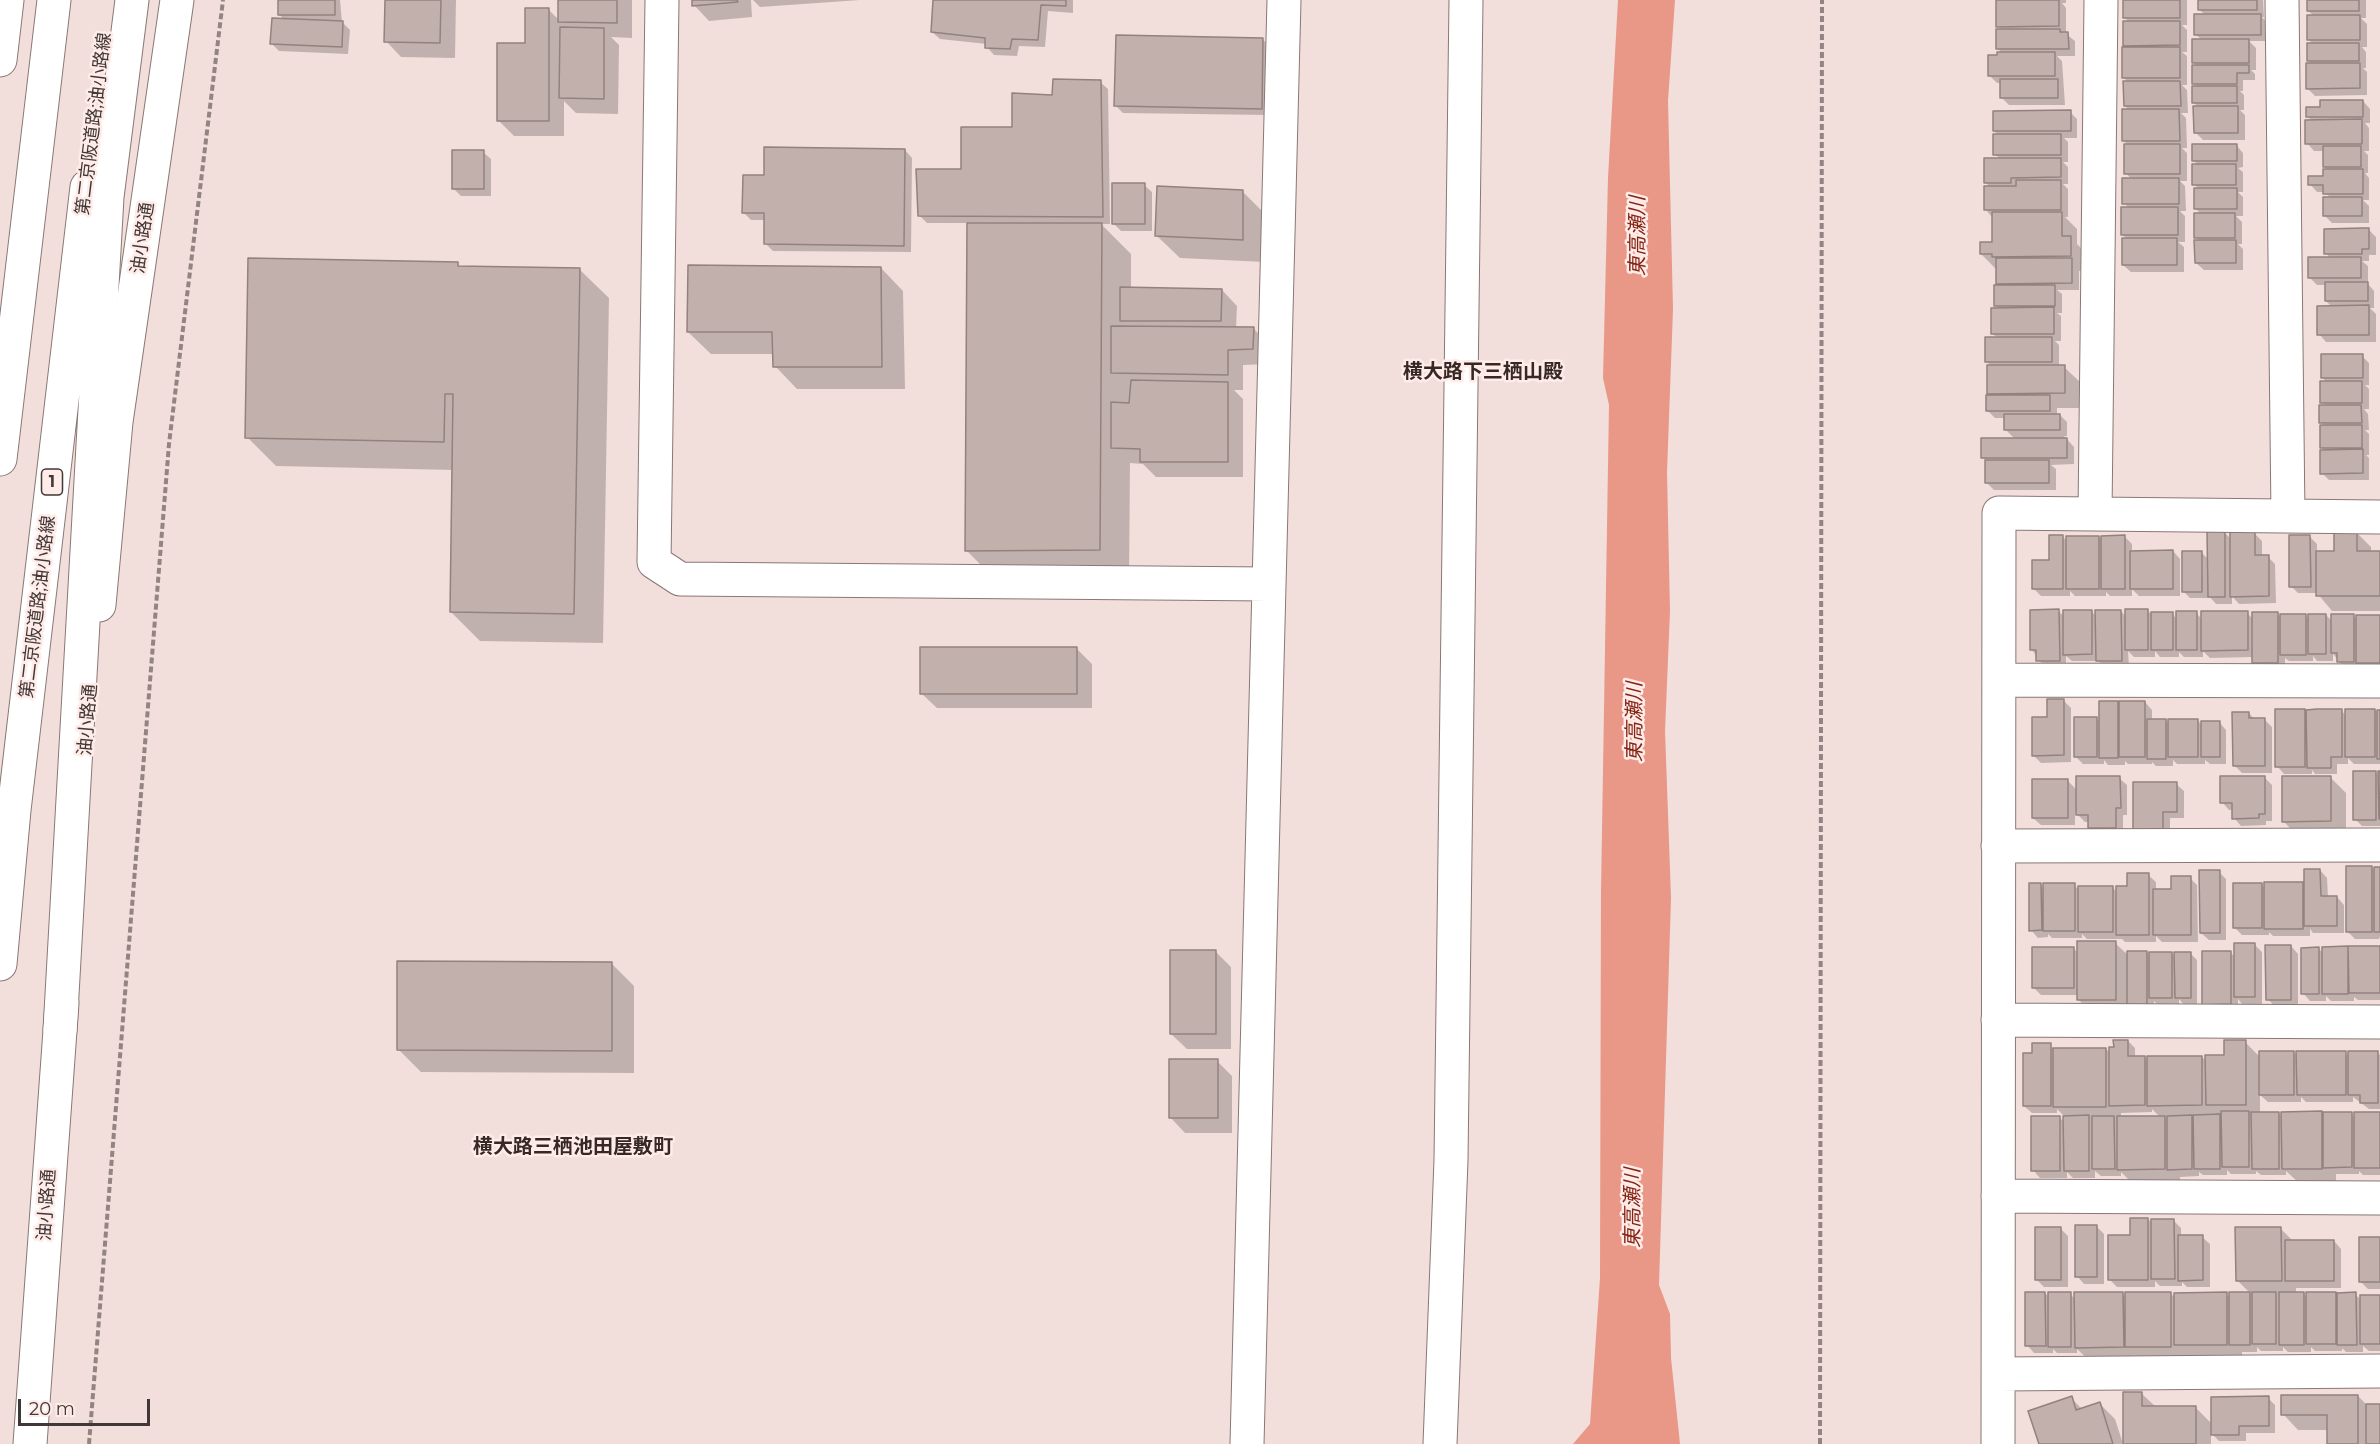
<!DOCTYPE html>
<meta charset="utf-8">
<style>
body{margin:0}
#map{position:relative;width:2380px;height:1444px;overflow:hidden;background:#f2deda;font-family:Montserrat,sans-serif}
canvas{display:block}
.scale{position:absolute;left:18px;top:1399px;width:132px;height:27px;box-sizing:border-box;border:3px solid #403837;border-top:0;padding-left:8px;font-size:18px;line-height:21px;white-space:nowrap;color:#403837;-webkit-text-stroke:4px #ffebe7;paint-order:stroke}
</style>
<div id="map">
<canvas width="2380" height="1444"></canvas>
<div class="scale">20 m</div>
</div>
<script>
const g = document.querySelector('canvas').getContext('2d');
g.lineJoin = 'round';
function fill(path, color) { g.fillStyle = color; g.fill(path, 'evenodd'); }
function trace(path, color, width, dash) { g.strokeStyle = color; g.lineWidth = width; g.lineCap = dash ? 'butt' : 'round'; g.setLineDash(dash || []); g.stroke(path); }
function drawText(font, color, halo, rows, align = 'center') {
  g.font = font + ' Montserrat,"Noto Sans JP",sans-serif'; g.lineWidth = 5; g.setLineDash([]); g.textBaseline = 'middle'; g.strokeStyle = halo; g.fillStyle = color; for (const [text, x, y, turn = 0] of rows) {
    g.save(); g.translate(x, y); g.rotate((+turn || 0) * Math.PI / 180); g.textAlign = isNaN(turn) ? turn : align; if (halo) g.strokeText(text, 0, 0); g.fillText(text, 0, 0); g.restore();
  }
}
const water = new Path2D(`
 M1618,0H1675L1668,101L1673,309L1667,472L1670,611L1665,731L1671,898L1659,1285L1670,1314L1671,1358L1680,1444H1573L1590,1424L1600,1278L1601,892L1609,405L1603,378L1608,178Z`);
const shadow = new Path2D(`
 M280,0H340L342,22L350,30L348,54L279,51L272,44L285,21L279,14Z
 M387,0H456L455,58L401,57L386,41Z
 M560,0H632V38L611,37L619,45L618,114L576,113L564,101V136H514L498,120L527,44L549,10L559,20Z
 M693,0H751L752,17L709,21L694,5Z
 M753,0H860L760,7Z
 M934,0H1073V13L1048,11L1045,47L1019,46L1017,56L994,55L987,47V44L940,39L932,32Z
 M2002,0H2066V3H2062L2066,8V34L2075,41V56H2057L2062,61L2065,105H2009L2002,98V83H1997L1990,76L1998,57L2003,54L1998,49L2003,31L1998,26Z
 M2125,0H2187V25H2182L2187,30V52H2182L2187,56V85H2182L2187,90L2188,113H2181L2186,118L2187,148H2182L2187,153V181H2180L2185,186L2186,211H2180L2185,216V242H2178L2184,247V272H2131L2123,265L2128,240L2123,235L2129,208L2124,203L2132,180L2126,173L2128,145L2123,140L2130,111L2125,106L2128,82L2123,77L2128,49L2125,45L2129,22L2125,18Z
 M2200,0H2263L2264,17H2262L2267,23V41H2249L2256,48V70H2251L2255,74V80H2243V91H2240L2244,95V110H2240L2245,115V140H2203L2195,132L2198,107L2194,103L2198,87L2194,84L2198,67L2194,63L2202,40L2195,34L2206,16L2200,10Z
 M2308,0H2366V18H2361L2367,24V47H2362L2366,52V68H2363L2367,72V95L2315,96L2307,88L2312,65L2308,60L2313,44L2309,40L2314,16L2308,11Z
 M1262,39L1270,46L1268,115L1123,113L1116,106Z
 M1100,82L1108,89L1110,224H1101L1131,254V289L1222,290L1237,306L1236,328L1254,329L1269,344L1268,364L1243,365V390H1234L1243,399V477H1156L1143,464L1130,463L1129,578L996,580L967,551L969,223H927L920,216L962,171L1053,97Z
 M2363,101L2370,109V123H2365L2369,128V151H2364L2368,155V173H2365L2369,178V200H2363L2369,206V223H2332L2325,216L2331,199L2325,192H2317L2310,184L2325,178L2329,171L2324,167V151H2314L2307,143L2312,121L2307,116L2322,109Z
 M2070,112L2077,119V138H2064L2068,142V162H2063L2068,167V184H2063L2068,189V217H2065L2077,229V244L2086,253V271H2079V290H2057L2062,294V313H2057L2061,316V341H2055L2059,345V367H2064L2080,382V408H2057V415H2060L2067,422V436H2064L2074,447V464L2051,465L2056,469V490H1994L1987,483V462L1983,458L2015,439L2005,429V418H1995L1988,411L1992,397L1988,393L1992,367L1987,362L1998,339L1993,334L2000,309L1995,305L2001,287L1997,283V270L1981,254L1994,244L1992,217L1985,209L1990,187L1985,182L2000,159L1995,154L1998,135L1994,131Z
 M2236,145L2243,153V167L2238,168L2243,172V192H2238L2243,197V216H2236L2242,222V244H2238L2243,249V270H2204L2196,263L2200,241L2196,237L2202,215L2195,208L2199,189L2194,184L2199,166L2194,161Z
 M905,150L912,158L911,252L773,251L766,244V220H751L744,213L765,177Z
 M483,152L491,159V196H461L454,189Z
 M1144,185L1152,192V231H1121L1113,223Z
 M1242,191L1265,214V262L1180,258L1157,236Z
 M2369,230L2376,237V255H2369V261H2362L2368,266V284L2374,291V308H2370L2376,314V342H2326L2319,334L2332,307L2326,301V285H2317L2309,277L2331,259L2326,253Z
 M457,263L461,268L579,269L609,298L603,643L480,641L451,612L454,470L276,466L247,437Z
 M881,268L903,291L905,389H797L775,366L774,354H711L688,332Z
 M2362,356L2369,363V385H2365L2369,389V409H2364L2368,414L2369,430H2365L2369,434V455H2366L2369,458V480H2329L2322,473L2326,452L2321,447L2325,427L2321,422L2326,406L2322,402L2327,383L2323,378Z
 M2224,532L2232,540L2255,534L2262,541V557H2268L2275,564L2276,603L2239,604L2232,596V604H2216L2209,596V598H2190L2183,591L2202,553L2209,560Z
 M2356,532L2371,547V552L2380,553V611H2332L2317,593H2298L2291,586L2310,537L2317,544V553H2335Z
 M2063,537L2068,542L2099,537L2103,541L2125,537L2132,544V552L2173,551L2180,559V596H2139L2132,589V596H2110L2106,592V596H2075L2070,591V596H2041L2033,588Z
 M2147,610L2151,614H2172L2177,619L2196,613L2202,619L2247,613L2253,619L2278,614L2281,618L2305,615L2310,620L2326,615L2332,621L2353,616L2358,620L2380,617V670L2346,669L2333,654V661H2317L2313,656V661H2289L2285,658V670H2261L2253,663V657L2210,658L2203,651V657H2184L2179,652V657H2160L2155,651V657H2134L2128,651L2129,667H2105L2098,661H2072L2066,656V668H2045L2032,650L2058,611L2065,617L2091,611L2097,617L2121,611L2126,617Z
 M1077,649L1092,664V708H937L921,693Z
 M2063,700L2071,708V762L2041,763L2033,755L2048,718Z
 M2117,702L2121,706L2145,702L2152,710V721H2166L2170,725L2198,721L2202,725L2219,722L2226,730V764H2210L2205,760V764H2177L2173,760V766H2156L2152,762V764H2128L2125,761V765H2108L2104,760V764H2083L2076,757L2096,718L2101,723Z
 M2304,710L2307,714L2341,710L2346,716L2375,710L2379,714L2380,711V764H2354L2348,758V764H2337V774H2315L2312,770V774H2284L2277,766Z
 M2249,713L2255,720H2265L2272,727V773H2242L2234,765Z
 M2375,772L2380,777V772V826H2362L2355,819Z
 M2119,778L2127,785V815H2123V835H2097L2090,828V822H2085L2075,812V825H2041L2033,818L2067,780L2077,790Z
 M2265,778L2272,785V821H2266V825L2241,826L2234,818V810H2229L2222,802Z
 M2331,778L2346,793V836L2299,837L2283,821Z
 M2176,784L2184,791V818H2170V836L2142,837Z
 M2371,867L2376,872L2380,868V936L2379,939H2355L2347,931Z
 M2320,870L2327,878L2328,897H2337L2344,905V933H2313L2310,929V936H2273L2269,932V935H2242L2234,927L2261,884L2265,888L2302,883L2306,887Z
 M2219,872L2226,879V940H2209L2201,933Z
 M2148,875L2156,882V891L2172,890L2190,878L2197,885L2198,942H2162L2156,936V942H2125L2122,939H2087L2082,934V938H2052L2048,934V937L2038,938L2031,930L2040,885L2044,889L2074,885L2080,891L2113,888L2117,892Z
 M2115,943L2129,956L2147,952L2150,956L2171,953L2176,958L2190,953L2197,960V1005H2184L2179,999V1005H2158L2154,1001V1012L2093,1015L2078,999V995H2041L2034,988L2074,949L2078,953Z
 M2255,945L2262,952V1004H2242L2238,999V1011L2203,1004L2230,952L2235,957Z
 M2291,946L2298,954V1007H2275L2268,999Z
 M2380,948V1000H2358L2354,997V1001H2331L2326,996V1001H2310L2303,993L2319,949L2323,953V949Z
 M1216,952L1231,967V1049H1187L1171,1034Z
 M611,963L634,986V1073L421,1072L398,1049Z
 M2128,1041L2135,1048V1058H2145L2149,1062L2202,1057L2207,1062L2226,1056L2245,1042L2260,1057L2294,1053L2298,1057L2345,1053L2350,1057L2378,1053L2380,1055V1109H2369L2353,1097V1102H2306L2301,1097V1102H2268L2260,1095V1114H2279L2283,1118L2321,1113L2324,1116L2351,1114L2355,1118L2380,1114V1175H2363L2359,1171V1174H2336V1183H2299L2286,1171V1175H2261L2256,1171V1174H2231L2227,1170V1175H2203L2199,1172V1176L2180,1177V1184L2134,1185L2121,1172V1176H2101L2095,1171V1178H2073L2067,1172V1178H2040L2033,1170L2059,1117L2065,1123V1117L2057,1109V1113H2032L2024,1106L2033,1054L2050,1045L2054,1049H2106L2111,1054ZM2152,1109L2161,1118H2121V1113L2152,1112Z
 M1217,1061L1232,1076V1133H1185L1170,1117Z
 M2148,1219L2153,1224L2174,1221L2181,1228V1237H2202L2210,1244V1287H2187L2182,1282V1286H2160L2155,1281V1287H2117L2109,1279L2131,1237Z
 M2096,1226L2104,1234V1284H2084L2077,1276Z
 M2061,1229L2068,1236V1287H2044L2036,1279Z
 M2281,1229L2294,1242L2334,1241L2341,1249V1288H2296V1294H2304L2307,1298L2335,1293L2339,1297L2355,1294L2361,1300L2380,1297V1351H2369L2363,1346V1352H2346L2342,1348V1351H2315L2311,1347V1352H2288L2283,1347V1351H2261L2257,1347V1352H2242V1360H2191L2186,1355V1361L2092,1363L2077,1349V1353H2057L2053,1349V1353H2034L2027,1345L2045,1293L2050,1298L2070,1294L2076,1300L2122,1294L2127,1298L2171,1294L2175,1298L2226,1294L2230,1298V1294H2251L2237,1280Z
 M2380,1239V1289H2368L2361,1282Z
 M2142,1394L2156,1407H2195L2212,1424L2268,1398L2275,1405V1433H2246V1441H2219L2211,1433V1444H2125Z
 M2358,1396L2367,1405H2380V1444H2329V1430H2298L2283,1414Z
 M2071,1398L2082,1409L2100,1404L2115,1419L2123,1444H2041Z`);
const building = new Path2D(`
 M278,0H335V15H278Z
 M385,0H441L440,43L384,42Z
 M558,0H617V23L558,22Z
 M692,0H737L738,2L692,6Z
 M933,0H1066V6L1041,5L1038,40L1012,39L1010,49L985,48V38L931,32Z
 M1996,0H2059V26L1996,27Z
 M2123,0H2180V18H2123Z
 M2198,0H2257V10H2198Z
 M2307,0H2359V11H2307Z
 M525,8H549V121H497V43H525Z
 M2194,14H2261V35H2194Z
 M2307,15H2360V40H2307Z
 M272,18L343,21L342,47L270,44Z
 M2123,21H2180V45L2123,46Z
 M560,27L604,28V99L559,98Z
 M1996,29H2060V32H2068L2069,49H1996Z
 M1116,35L1263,38L1262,109L1114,106Z
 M2192,39H2249V63H2192Z
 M2307,43H2359V61H2307Z
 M2122,47H2180V78H2122Z
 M1997,52H2055V76H1988V55H1997Z
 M2306,63H2360V88L2306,89Z
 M2192,65H2249V73H2237V84H2192Z
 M1053,79L1101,80L1103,217L918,216L916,169H961V127H1012V93L1052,95Z
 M2000,79H2058V98H2000Z
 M2123,81H2180L2181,106H2124Z
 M2192,86H2237V103H2192Z
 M2320,100H2363V117H2306V107H2320Z
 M2193,106H2238V133H2194Z
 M2122,109H2179L2180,141H2122Z
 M2071,110V131H1993V111Z
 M2362,119V144H2305V120Z
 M1993,134H2061V155H1993Z
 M2124,144H2180V174H2124Z
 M2192,144H2237V161H2192Z
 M2323,146H2361V167H2323Z
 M764,147L905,149L904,246L764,244V213H742L743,175H764Z
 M452,150H484V189H452Z
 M1984,158H2061V177L2011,178V183H1984Z
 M2192,164H2236V185H2192Z
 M2323,169H2363V194H2323V185H2308V176H2323Z
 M2122,178H2179V204H2122Z
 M2016,180H2061V210H1984V186H2016Z
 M1112,183H1145V224H1112Z
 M1157,186L1243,190V240L1155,236Z
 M2194,188H2237V209H2194Z
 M2323,197H2362V216H2323Z
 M2121,207H2178V235H2121Z
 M1992,212H2062V236H2071V256L1992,257V254H1980V242H1992Z
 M2194,213H2235V238H2194Z
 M967,223H1102L1100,550L965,551Z
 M2362,228H2369V249H2362V254H2324V229Z
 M2122,238H2177V265H2122Z
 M2194,240H2236V263H2195Z
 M2308,257H2361V278H2308Z
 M248,258L458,262V266L580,268L574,614L450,612L453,394H445L444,442L245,438Z
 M1996,258H2072V283L1996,284Z
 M688,265L881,267L882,367H773L772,332H687Z
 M2325,282H2368V301H2325Z
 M1994,285H2055V306H1994Z
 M1120,287L1222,289L1221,321H1120Z
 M2369,305V335H2317V306Z
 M2054,307V334H1991V308Z
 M1111,326L1254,327L1253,349L1228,350V375L1111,373Z
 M1985,337H2052V362H1985Z
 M2321,354H2363V378H2321Z
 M1987,365H2065V393L1987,394Z
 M1131,380L1228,382V462H1140V449L1111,448V402L1129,403Z
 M2320,381H2362V403H2320Z
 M1986,395H2050V411H1986Z
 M2319,405H2361L2362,423H2319Z
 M2004,414H2060V430H2004Z
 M2320,425H2362V448H2320Z
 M1981,438H2067V458H1981Z
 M2363,449V473L2320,474V450Z
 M1985,460H2049V483H1985Z
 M2334,530H2357V551H2380V596H2316V551H2334Z
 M2207,531H2225V597H2208Z
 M2230,532H2255V555H2269V596L2230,597Z
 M2049,535H2063V589H2032V560H2049Z
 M2125,535V589H2101V536Z
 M2289,535H2310L2311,587H2289Z
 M2066,536H2099V589H2066Z
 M2173,550V589H2130V551Z
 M2182,551H2202V592H2182Z
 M2059,609L2060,661H2036V650H2030V610Z
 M2125,609H2148V650H2125Z
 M2063,610H2092V654L2063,655Z
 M2095,610H2121L2122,661H2096Z
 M2176,611H2197V650H2176Z
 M2201,611H2248V650L2201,651Z
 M2151,612H2173V650H2151Z
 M2252,612H2278V663H2252Z
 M2280,614H2306V655H2280Z
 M2308,614H2326V654H2308Z
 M2331,614H2354V662H2337V653H2331Z
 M2356,615H2380V663H2356Z
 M920,647H1077V694H920Z
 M2047,699H2064V755L2032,756V717H2047Z
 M2099,701H2118V758H2099Z
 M2119,701H2145V757H2119Z
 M2275,709H2305V767H2275Z
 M2317,709H2342V757H2331V768H2307L2306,710Z
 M2345,709H2375V757H2345Z
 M2377,710H2380V759H2377Z
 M2232,712H2249V718H2265V766H2233Z
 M2074,717H2097V757H2074Z
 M2147,719H2166V759H2147Z
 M2168,719H2198V757H2168Z
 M2201,721H2220V757H2201Z
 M2353,771H2376V820H2353Z
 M2378,771H2380V819H2379Z
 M2076,776H2120L2121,808H2116V828H2088V815H2076Z
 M2220,776H2265V814H2259V818L2232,819V803H2220Z
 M2282,776H2331V821L2282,822Z
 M2032,779H2068V818H2032Z
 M2133,782H2177V812H2163V829L2133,830Z
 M2346,866H2372V932H2346Z
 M2374,867H2380V932H2374Z
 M2304,869H2320L2321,896H2337V926H2304Z
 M2199,870H2220V933H2200Z
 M2127,873H2149V935H2116V886H2127Z
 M2171,876H2191V935H2153V889H2171Z
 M2264,882H2303V929H2264Z
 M2029,883H2041L2042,930L2029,931Z
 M2043,883H2075V931H2043Z
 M2233,883H2262V928H2233Z
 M2078,886H2113V932H2078Z
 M2077,941H2116V1000H2077Z
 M2234,943H2255V997H2234Z
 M2265,945H2291V1000H2266Z
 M2348,946V994H2322V947Z
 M2348,946H2380V993H2349Z
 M2032,947H2074V988H2032Z
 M2319,947V994H2301V948Z
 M1170,950H1216V1034H1170Z
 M2127,951H2147V1005H2127Z
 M2202,951H2231V1004L2202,1005Z
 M2149,952H2172V998H2149Z
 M2174,952H2191V998H2175Z
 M397,961L612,962V1051L397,1050Z
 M2113,1040H2128V1056H2145V1105L2109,1106V1047H2114Z
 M2224,1040H2246V1105H2206L2205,1055H2224Z
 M2032,1043H2051V1106H2023V1053H2032Z
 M2053,1048H2106V1107H2053Z
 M2259,1051H2294V1095H2259Z
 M2296,1051H2346V1095H2297Z
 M2348,1051H2378V1103H2360V1095H2348Z
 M2147,1056H2202V1105L2147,1106Z
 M1169,1059H1218V1118H1169Z
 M2221,1111H2249V1167H2222Z
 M2322,1111V1169H2282L2281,1112Z
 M2251,1112H2279V1169H2252Z
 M2323,1112H2352V1167L2323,1168Z
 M2354,1112H2380V1168H2354Z
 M2220,1114V1169H2194L2193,1115Z
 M2089,1115V1171H2064L2063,1116Z
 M2192,1115V1169L2167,1170V1116Z
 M2031,1116H2060V1171H2031Z
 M2092,1116H2114L2115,1169H2092Z
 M2117,1116H2165V1169L2117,1170Z
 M2130,1218H2148V1280H2108V1235H2130Z
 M2151,1219H2174L2175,1279H2151Z
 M2075,1225H2097V1277H2075Z
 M2035,1227H2061V1280H2035Z
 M2235,1227H2281L2282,1281H2236Z
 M2178,1235H2203V1280L2178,1281Z
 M2359,1237H2380V1282H2359Z
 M2285,1240H2334V1281H2285Z
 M2025,1292H2045L2046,1346H2025Z
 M2048,1292H2071V1347H2048Z
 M2074,1292H2123L2124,1347L2075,1348Z
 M2125,1292H2171V1347H2125Z
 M2227,1292V1345H2174V1293Z
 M2229,1292H2250V1345H2229Z
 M2252,1292H2276V1344H2252Z
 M2279,1292H2304V1345H2279Z
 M2306,1292H2336V1344H2306Z
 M2356,1292L2357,1345H2337V1293Z
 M2360,1295H2380V1344H2360Z
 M2123,1392H2142V1406H2196V1444H2123Z
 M2281,1395H2358V1444H2327V1415H2281Z
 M2072,1396L2076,1410L2100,1402L2113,1444H2039L2028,1411Z
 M2269,1396V1426H2239V1435H2211V1397Z
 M2366,1404H2380V1444H2366Z`);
const path = new Path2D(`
 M89,1444L169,444L223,0
 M1820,1444L1822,0`);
const minor = new Path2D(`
 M662,0L654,562L680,579L1269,584
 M2282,0L2288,516
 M2095,514L2101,0
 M99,605L116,422L177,0
 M2000,680L2380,681
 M1998,846L2380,845
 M1998,1020L2380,1022
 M1998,1196L2380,1198
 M1999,1374L2380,1371
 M30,1444L62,1003
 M1247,1444L1284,0
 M1440,1444L1451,1160L1466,0
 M1998,1444L1999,513L2380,517`);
const highway = new Path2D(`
 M0,60L7,0
 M0,459L54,0
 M0,964L14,810L87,187
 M60,1030L107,197L132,0`);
const shields = [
 [52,482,21]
];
const shieldNames = [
 ["1",52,482]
];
const streetNames = [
 ["第二京阪道路;油小路線",94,124,-83],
 ["油小路通",143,238,-82],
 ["第二京阪道路;油小路線",38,607,-83],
 ["油小路通",88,720,-85],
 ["油小路通",47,1205,-86]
];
const waterNames = [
 ["東高瀬川",1638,236,-90],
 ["東高瀬川",1635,722,-90],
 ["東高瀬川",1633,1208,-90]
];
const neighbourhoodNames = [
 ["横大路下三栖山殿",1483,372],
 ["横大路三栖池田屋敷町",573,1147]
];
fill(water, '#e99786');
fill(shadow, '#0003');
fill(building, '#c2b0ac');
trace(building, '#93817e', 1.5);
trace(minor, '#897874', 35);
trace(highway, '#897874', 35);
trace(path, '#928482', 4, [6, 3]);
trace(minor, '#fff', 33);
trace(highway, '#fff', 33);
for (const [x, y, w] of shields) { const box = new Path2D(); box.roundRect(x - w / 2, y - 13, w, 26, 4.5); g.fillStyle = '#ffebe7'; g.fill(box); trace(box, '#403837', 1.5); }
drawText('bold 16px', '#403837', null, shieldNames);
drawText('18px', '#403837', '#ffebe7', streetNames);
drawText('italic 20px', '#832414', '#ffebe7', waterNames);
drawText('bold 20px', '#362825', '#ffebe7', neighbourhoodNames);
</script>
